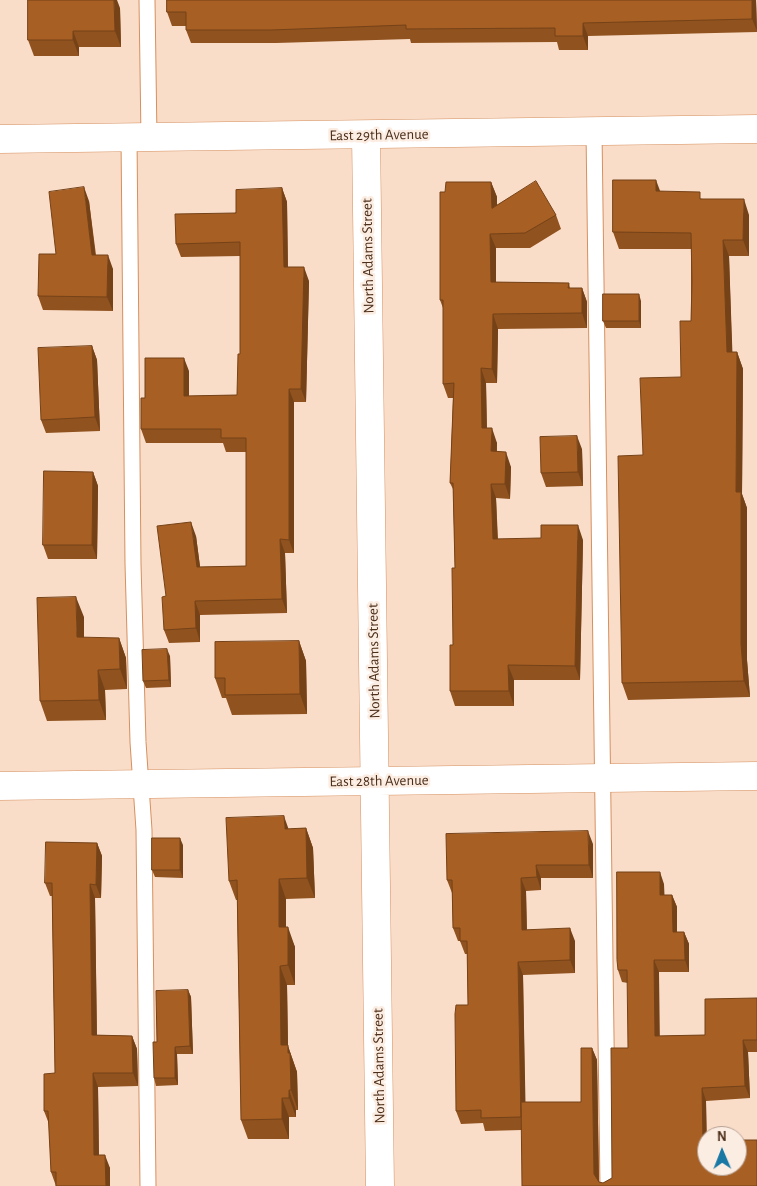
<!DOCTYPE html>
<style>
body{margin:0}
#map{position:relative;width:757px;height:1186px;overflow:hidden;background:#faddc9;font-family:"Alegreya Sans",sans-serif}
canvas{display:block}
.north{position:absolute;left:697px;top:1126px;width:50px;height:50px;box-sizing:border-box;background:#fcede3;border:1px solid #b6a193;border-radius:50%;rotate:359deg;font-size:14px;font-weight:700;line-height:20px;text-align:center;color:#4c2f1a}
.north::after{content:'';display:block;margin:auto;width:18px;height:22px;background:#1a78a5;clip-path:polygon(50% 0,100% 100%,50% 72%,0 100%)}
</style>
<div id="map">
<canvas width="757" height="1186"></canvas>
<div class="north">N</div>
</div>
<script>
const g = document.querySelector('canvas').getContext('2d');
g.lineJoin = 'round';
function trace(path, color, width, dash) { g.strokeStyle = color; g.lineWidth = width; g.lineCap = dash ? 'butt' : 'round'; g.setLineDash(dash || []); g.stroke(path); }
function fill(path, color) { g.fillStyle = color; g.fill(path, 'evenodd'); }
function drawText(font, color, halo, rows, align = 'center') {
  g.font = font + ' "Alegreya Sans",sans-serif'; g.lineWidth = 5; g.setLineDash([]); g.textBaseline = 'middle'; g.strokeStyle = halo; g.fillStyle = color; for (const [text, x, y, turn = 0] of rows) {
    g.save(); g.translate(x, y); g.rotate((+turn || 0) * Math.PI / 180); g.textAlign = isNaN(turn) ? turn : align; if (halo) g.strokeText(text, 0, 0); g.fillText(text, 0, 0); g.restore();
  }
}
const lane = new Path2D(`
 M147,0L149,138
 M594,131L608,1186
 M129,137L133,564L138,742L144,830L148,1186`);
const street = new Path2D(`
 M366,135L380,1186
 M0,786L757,776`);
const secondary = new Path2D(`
 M0,139L757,129`);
const wall = new Path2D(`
 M167,0H756L757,32L588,36V50H559L557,42L411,43L410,39L276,43H191L186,30V26H172L167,12Z
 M120,8L121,47H79V56H34L28,40Z
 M491,182L497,197V205L556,215L561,229L530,248H496V282L569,283L570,288H582L587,302V328L498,329L497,383H486L487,428L497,443V452L511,467L510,499L496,498L498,539L583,540L580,680H514V706H455L450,691L453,645L455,568L453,489L450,483L453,398H448L443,384V308L440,300L445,192Z
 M282,188L287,202L288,267L309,281L306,402H294V553H285L287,613L200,615V642L169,643L164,630L166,596L196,536L200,567L246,566V452H226L223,443H146L141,429L145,398L189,371V396L237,395L240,354V256L181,257L176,244Z
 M660,191L703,199L749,215V256H729L732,352H737L743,369L742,494L747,508V660L750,697L628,700L622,683L643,455L681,377L691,321V249H619L613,232Z
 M89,201L96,255L113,269V311L43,310L38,296L56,254Z
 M641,301V328H606L603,321Z
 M92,346L97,360L100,431L46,433L41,420Z
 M582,449L583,486L546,487L541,473Z
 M93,472L98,486L97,559H48L43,545Z
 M84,617V638H119L126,658L127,689L105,690L106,720L47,721L40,701Z
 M299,641L306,661L307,714L232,715L226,698H222L215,678Z
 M170,656L171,687L146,688L143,681Z
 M306,828L313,848L315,898L286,899V927L295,947V985H287L288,1046L297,1072L298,1110H296V1117H289V1139H248L241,1120L237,900H236L229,881L289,829Z
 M97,843L102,856L101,898H95L97,1035L132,1036L137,1049L138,1086L98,1087L99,1155L110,1168V1186H56L51,1172L49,1124L44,1111L55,1073L52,896H50L45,883Z
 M593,844V878H541V890L526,891L527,930L575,941V973L523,975L525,1102H581L592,1048L597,1060L599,1182L603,1183L612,1178L628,1048V983L622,982L618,970L664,884V895H672L677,907V932H684L689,944V972H659V1036L705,1035L757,998V1052H748L750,1098L706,1101L707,1166L757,1186H522V1130L485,1131L483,1123L461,1124L456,1111L468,1005L467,954H465L460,941H458L453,928L452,893L447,880Z
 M183,845V878L155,877L152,870Z
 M188,990L191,997L193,1054H177L178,1085L156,1086L154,1078L157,1042Z`);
const shadedWall = new Path2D(`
 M114,0H117L120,8L121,47L115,31Z
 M752,0H756L757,31L752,19Z
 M583,23L588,36V50L583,36Z
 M73,31L79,47V56L73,40Z
 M656,180L662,196L656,191Z
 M491,182L497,197V222L492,208Z
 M84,187L89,201L97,269L92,255Z
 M282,188L287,202L288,281L284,267Z
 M744,199L749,215V256L743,240Z
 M490,234L496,248V297L491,282Z
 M723,240L729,256L733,369L727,352Z
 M108,255L113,269V311L107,297Z
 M304,267L309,281L306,402L301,389Z
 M582,288L587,302V328L582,313Z
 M639,294L641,301V328L639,321Z
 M493,314L498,329L497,383L492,369Z
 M92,346L97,360L100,431L95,417Z
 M737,352L743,369L742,494L747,508V660L750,697L744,681L741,644L736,492Z
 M184,358L189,371V409L184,396Z
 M481,368L486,383L487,442L482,428Z
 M289,389L294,402V553L289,540Z
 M492,428L497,443L496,466L491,451Z
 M577,436L582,449L583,486L578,472Z
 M506,452L511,467L510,499L505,484Z
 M93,472L98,486L97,559L92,545Z
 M491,484L496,498L498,553L493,539Z
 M191,522L196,536L202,581L197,567Z
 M578,525L583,540L580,680L575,666Z
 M280,539L285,553L287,613L282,599Z
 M76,597L84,617V657L77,637Z
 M195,601L200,615V642L196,628Z
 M119,638L126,658L127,689L120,669Z
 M299,641L306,661L307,714L300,694Z
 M167,649L170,656L171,687L169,680Z
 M508,665L514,680V706L509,691Z
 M98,670L105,690L106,720L99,700Z
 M284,816L291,836L285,829Z
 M306,828L313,848L315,898L307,878Z
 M588,831L593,844V878L589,865Z
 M180,838L183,845V878L180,870Z
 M97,843L102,856L101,898L96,885Z
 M536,865L541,878V890L537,877Z
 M660,872L664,884L665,907L660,895Z
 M521,878L526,891L527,943L522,930Z
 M279,879L286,899V946L279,927Z
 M90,884L95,898L97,1048L92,1035Z
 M672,895L677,907V944L673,932Z
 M288,927L295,947V985L288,965Z
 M570,928L575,941V973L570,960Z
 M684,932L689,944V972L685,960Z
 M654,960L659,972L660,1048L655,1036Z
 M518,962L523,975L526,1130L521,1117Z
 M280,966L287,985L288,1046L297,1072L298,1110L291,1090L281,1045Z
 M188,990L191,997L193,1054L190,1046Z
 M132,1036L137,1049L138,1086L133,1073Z
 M743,1040L748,1052L750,1098L745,1086Z
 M175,1047L177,1054L178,1085L175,1078Z
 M592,1048L597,1060L599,1186L594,1174Z
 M93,1073L98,1087L99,1168L94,1155Z
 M702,1088L706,1101L707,1151L703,1141Z
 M289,1090L296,1110V1117L289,1098Z
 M282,1098L289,1117V1139L282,1119Z
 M105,1155L110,1168V1186H106Z`);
const building = new Path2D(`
 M28,0H114L115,31H73V40H28Z
 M167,0H752V19L583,23V36H555V28L406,29V25L271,30H186V12H167Z
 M613,180H656V191L700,192V199H744L743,240H723L727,352H737L736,492H741V644L744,681L622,683L618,456L643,455L640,378L681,377L680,321H691L692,282L691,233L613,232Z
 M536,181L556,215L525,233L490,234L491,282L569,283L568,288H582V313L493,314L492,369L481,368L482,428H492L491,451L506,452L505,484H491L493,539L541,538V525H578L575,666L508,665L509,691H450V645H453L452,568H455L453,483H450L454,383L443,384V300H440V192H445L446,182H491L492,208Z
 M84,187L92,255H108L107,297L38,296L39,254H56L49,192Z
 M282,188L284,267H304L301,389H289V540L280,539L282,599L195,601L196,628L164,630L162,597L166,596L157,526L191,522L197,567L246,566V438H221V429H141V398H145V358H184V396L237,395L238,354H240V242L176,244L175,214L236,213V190Z
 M603,294H639V321H603Z
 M92,346L95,417L41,420L38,348Z
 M577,436L578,472L541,473L540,437Z
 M44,471L93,472L92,545H43Z
 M76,597L77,637L119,638L120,669L98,670L99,700L40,701L37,598Z
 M299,641L300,694L225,695V678H215V642Z
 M167,649L169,680L143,681L142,650Z
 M284,816L285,829L306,828L307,878L279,879V927H288V965L280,966L281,1045H288V1053H290L291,1090H289V1098H282V1119L241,1120L237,880L229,881L226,818Z
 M588,831L589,865H536L537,877L521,878L522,930L570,928V960L518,962L521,1117L481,1118V1110L456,1111L455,1014L456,1005H468L467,941H460V928H453L452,880H447L446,834Z
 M152,838H180V870H152Z
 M46,842L97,843L96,885L90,884L92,1035L132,1036L133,1073H93L94,1155H105L106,1186H56V1172H51L48,1111H44V1074L55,1073L52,883H45Z
 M617,872H660V895H672L673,932H684L685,960H654L655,1036L705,1035V999L757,998V1040H743L745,1086L702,1088L703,1141H707V1166H737V1140H757V1186H522L521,1102H581V1048H592L594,1174L599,1182L603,1183L612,1178L611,1048H628L627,970H618L617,960Z
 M188,990L190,1046L175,1047V1078H154L153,1042H157L156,991Z`);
const streetNames = [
 ["East 29th Avenue",379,135,-1],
 ["North Adams Street",368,256,-91],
 ["North Adams Street",374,661,-91],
 ["East 28th Avenue",379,781,-1],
 ["North Adams Street",379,1066,-91]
];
trace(lane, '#d5905f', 17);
trace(street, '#d5905f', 29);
trace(secondary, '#d5905f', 29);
trace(lane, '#fff', 15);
trace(street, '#fff', 28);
trace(secondary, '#fff', 28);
fill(wall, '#90521e');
fill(shadedWall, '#754218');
fill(building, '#a75f23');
trace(building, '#754218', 1);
drawText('15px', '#4c2f1a', '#fcede3', streetNames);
</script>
